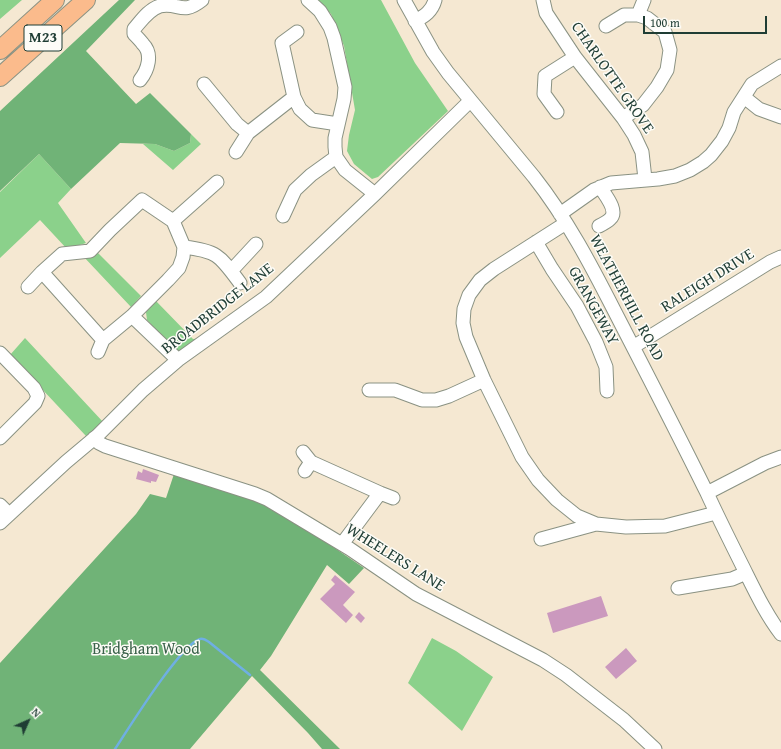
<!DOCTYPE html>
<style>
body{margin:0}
#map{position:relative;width:781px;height:749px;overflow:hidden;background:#f5e8d2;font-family:"Gentium Book Plus",serif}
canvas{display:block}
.north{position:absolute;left:8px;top:701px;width:40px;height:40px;-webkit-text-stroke:3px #fdfcf7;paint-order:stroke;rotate:45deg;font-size:11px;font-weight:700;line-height:16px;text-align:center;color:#1f3d34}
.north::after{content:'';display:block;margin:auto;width:14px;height:18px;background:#1f3d34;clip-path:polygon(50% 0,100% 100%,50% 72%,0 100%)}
.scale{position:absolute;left:643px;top:16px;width:124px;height:18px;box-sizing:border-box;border:2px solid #1f3d34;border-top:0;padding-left:5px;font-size:12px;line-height:14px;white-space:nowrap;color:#1f3d34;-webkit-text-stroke:3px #fdfcf7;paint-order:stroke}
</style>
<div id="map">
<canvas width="781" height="749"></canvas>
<div class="north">N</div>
<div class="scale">100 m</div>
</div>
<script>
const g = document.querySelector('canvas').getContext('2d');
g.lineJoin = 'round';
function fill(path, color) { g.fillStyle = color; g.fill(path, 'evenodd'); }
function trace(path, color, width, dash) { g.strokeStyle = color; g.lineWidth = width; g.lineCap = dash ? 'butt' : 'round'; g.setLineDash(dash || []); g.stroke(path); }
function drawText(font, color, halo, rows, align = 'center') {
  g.font = font + ' "Gentium Book Plus",serif'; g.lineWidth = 3; g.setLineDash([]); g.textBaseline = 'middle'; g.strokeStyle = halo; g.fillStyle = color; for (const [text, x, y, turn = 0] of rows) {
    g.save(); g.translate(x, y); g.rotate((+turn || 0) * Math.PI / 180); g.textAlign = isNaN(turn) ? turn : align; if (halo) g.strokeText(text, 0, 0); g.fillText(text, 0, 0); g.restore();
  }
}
const green = new Path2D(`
 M0,0H22L0,19Z
 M317,0H381L415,63L448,111L378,177L372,179L354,164L347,151L349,135L355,110L344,46L331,14Z
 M191,134L201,144L173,170L143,144H155L174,151L190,143Z
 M39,154L71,189L58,203L86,243L67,249L40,220L0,258V192Z
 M96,251L141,296L131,307L82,255Z
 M156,301L193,339L208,338L179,355L147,320L146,312Z
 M25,338L104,423L86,436L10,355Z
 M432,638L456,651L493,677L462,731L408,683Z`);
const forest = new Path2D(`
 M119,0H135L86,51L136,104L150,93L191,134L190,143L174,151L155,144L120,143L71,189L39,154L0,191V111Z
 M174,474L240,495L261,503L320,538L364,568L349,584L327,565L271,656L260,670L340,749H322L308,733L252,676L190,749H0V663L136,514L150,494L166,498Z`);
const stream = new Path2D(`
 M115,749C129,728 180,645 200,639C203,638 206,640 209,642L250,675`);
const building = new Path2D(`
 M143,469L159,475L156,482L151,481V483L136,479L138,471L142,473Z
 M335,575L355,592L343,605L353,615L346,623L320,599L335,584L331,580Z
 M601,596L608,616L553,633L547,613Z
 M359,612L365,618L361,623L355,617Z
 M626,648L637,661L616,679L605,667Z`);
const minor = new Path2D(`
 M308,0L320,11L330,27L334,38L345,87L344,99L335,138V147L336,157L345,170L375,194
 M404,0L433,52L448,73L534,177C567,219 591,265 615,312C646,372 677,432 707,493C718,517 730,541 742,565C754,589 765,613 781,634
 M543,0L546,13L575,57L623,118L634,135L642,152L645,179
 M638,15L644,0
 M415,21C425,16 432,11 435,0
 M606,26L624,15H638L647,18L665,32L670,50L667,70L657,87L643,105L623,118
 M297,32L282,43L294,97L300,109L312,120L338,124
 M140,80C148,70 153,54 143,44C140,40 137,37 134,34V29C141,21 149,9 160,6C179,2 182,16 202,0
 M204,84L237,124L248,133
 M744,97L759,109L781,117
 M557,112L544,94L545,76L575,57
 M236,152L248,133L294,97
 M560,214L594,190L611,183L658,179L675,176L690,170L703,162L711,155L722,141L729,128L734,112L752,84L781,66
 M283,216L295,190L311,175L336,157
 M173,221L217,182
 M566,223L494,269L480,280L469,295L464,309L463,323L466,337L484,380L522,457L538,480L557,500L577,516L596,524L626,527L665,526L716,513
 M599,226C603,224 607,222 610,219C619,211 605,195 600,187
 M536,242L552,269L577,306L596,342L606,367L607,391
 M184,247C218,251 220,256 240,283
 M231,271L256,244
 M28,287L42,272
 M132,316L178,360
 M633,347L770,262L781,257
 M98,352L103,340L132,316L168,280L179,268L183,257L184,247L173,221L142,200L110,230L90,251L62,254L42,272L103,340
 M0,353L34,388L38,396L35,403L0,438
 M369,390H395L422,400H436L449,396L484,380
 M94,438L99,443L105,446L255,494L267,499L350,549L416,594L543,660L566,675L624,720L655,749
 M303,452L311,462
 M305,471L311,462L380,493L342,544
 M380,493L393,498
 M707,493L765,463L781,457
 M0,505L9,514
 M0,523L66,462L97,436L143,390L178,360L266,297L375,194L470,101
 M541,539L596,524
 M678,588L732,579L746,573`);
const highway = new Path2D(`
 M0,50L55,0
 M0,77L86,0`);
const shields = [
 [43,38,38]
];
const shieldNames = [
 ["M23",43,38]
];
const streetNames = [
 ["CHARLOTTE GROVE",612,78,55],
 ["RALEIGH DRIVE",708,281,-32],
 ["WEATHERHILL ROAD",626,298,62],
 ["GRANGEWAY",593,306,61],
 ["BROADBRIDGE LANE",218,309,-38],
 ["WHEELERS LANE",395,558,32]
];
const parkNames = [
 ["Bridgham Wood",146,650]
];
fill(green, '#8bd18b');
fill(forest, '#70b377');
trace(stream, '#6fafe3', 2.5);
fill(building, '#cb99be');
trace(minor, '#8a9283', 15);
trace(highway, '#8a9283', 20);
trace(minor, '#fff', 13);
trace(highway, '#fbbb8c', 18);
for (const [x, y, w] of shields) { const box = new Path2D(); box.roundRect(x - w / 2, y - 13, w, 26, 3); g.fillStyle = '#fdfcf7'; g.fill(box); trace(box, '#1f3d34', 1); }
drawText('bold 15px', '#1f3d34', null, shieldNames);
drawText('16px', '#1f3d34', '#fdfcf7', streetNames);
drawText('16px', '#3a624a', '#fdfcf7', parkNames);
</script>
